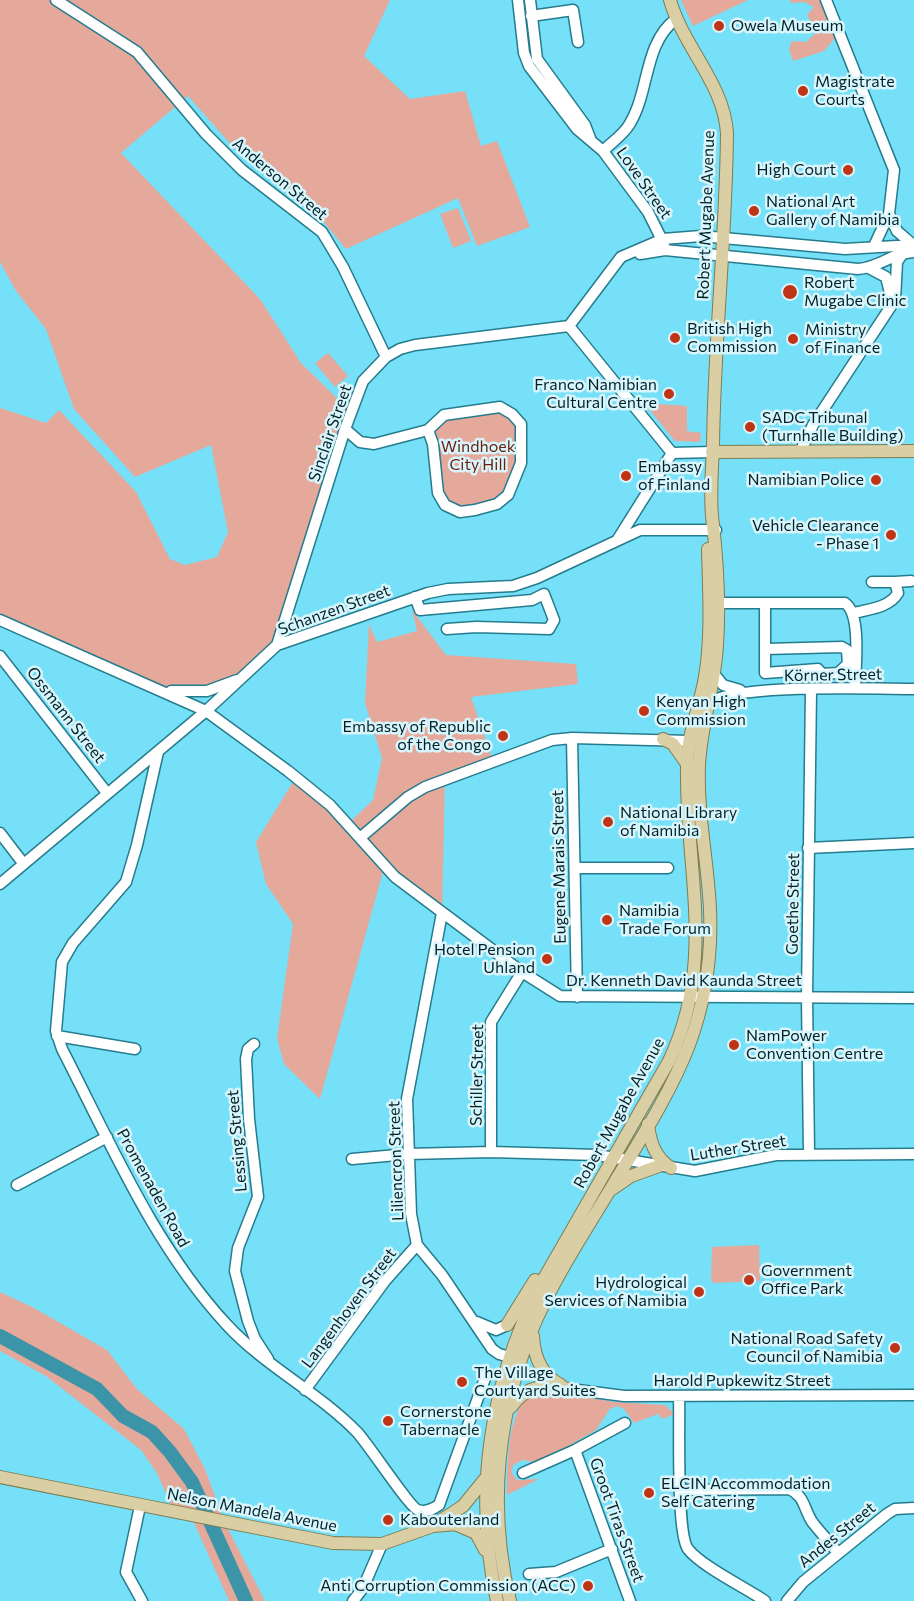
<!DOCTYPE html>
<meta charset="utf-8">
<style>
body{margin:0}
canvas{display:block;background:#75e0f8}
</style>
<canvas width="914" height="1601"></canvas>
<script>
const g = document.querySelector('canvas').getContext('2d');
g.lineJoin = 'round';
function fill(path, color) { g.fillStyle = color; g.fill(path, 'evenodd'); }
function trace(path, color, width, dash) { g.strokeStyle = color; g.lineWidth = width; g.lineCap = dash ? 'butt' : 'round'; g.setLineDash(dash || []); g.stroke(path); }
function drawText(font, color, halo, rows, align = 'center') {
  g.font = font + ' Commissioner,sans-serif'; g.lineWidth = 5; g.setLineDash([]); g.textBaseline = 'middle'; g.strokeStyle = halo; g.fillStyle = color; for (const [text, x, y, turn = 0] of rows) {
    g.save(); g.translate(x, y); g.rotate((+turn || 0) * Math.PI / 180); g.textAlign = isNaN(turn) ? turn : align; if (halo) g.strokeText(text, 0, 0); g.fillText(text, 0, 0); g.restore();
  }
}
const green = new Path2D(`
 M0,0H390L364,56L410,99L465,91L481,146L497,141L530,227L477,246L458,198L346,249L307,202L234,148L188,96L121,153L260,299L301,363L351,412L277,645L251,671L207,691L162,690L0,620V408L46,423L59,410L136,492L170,559L185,565L217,557L228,532L211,445L135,477L74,409L46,329L16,291L0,262Z
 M681,0H748L693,26Z
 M790,0H826L840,32L824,51L793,61L789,49L792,41L806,42L817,32L807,15L814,7L804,2L791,3Z
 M458,208L471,241L453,248L440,214Z
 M328,353L348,376L335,387L315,363Z
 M644,403L687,406V431L701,433L700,442L675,441Z
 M500,407L521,424V463L508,495L475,510L445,505L432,426L444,415Z
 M412,610L446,655L576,664L578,684L471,697L493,761L445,780L442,913L384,868L320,1099L284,1064L277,1038L293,924L266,884L256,842L296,777L348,824L373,800L382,758L365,703L369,624L377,642L417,631Z
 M759,1245L760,1281L714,1283L711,1280L712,1247Z
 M0,1292L34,1308L107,1350L137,1389L184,1429L205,1469L225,1523L265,1601H229L191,1516L174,1512L157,1473L141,1450L46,1376L0,1351Z
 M554,1391L614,1402L665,1405L675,1414L662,1419L658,1414L634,1423L624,1409L617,1406L610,1409L596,1430L539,1463L523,1460L513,1465L512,1473L517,1480L539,1479L507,1495C508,1462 506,1421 528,1395Z`);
const river = new Path2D(`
 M0,1336L97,1389L123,1416L152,1432L170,1452L192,1482L246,1601`);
const minor = new Path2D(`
 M56,0L137,52L206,134L242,170L322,232L343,267L386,357
 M518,0L524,53L529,66L577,129L603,151L648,212L664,244
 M530,0L537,59L585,125L590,138
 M826,0L894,170L889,214L874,246
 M531,16L573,10L578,42
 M603,151C611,143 623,135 629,125C650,92 643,44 676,19
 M889,214L897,231L912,244
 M640,254L665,250L858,269C879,268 891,253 914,252
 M869,268L886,277L891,297
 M569,326L672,453
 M345,429L360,442L374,444L428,430L444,415L500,407L512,414L521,424V463L508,495L497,504L475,510L460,512L445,505L438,493L433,444L428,430
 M801,450L813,425L895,300L897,262L903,253
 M672,453L712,452
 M618,539L672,453
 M895,582L911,581
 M415,597L420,610L532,600L544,594L554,620L549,629L476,627L447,629
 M712,603H845C862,615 855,668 855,688
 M765,603V673L818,669L822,674L838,673L848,664L847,650L842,647L765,649
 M854,613C869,609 889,608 898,593L895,582H872
 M0,620L206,711L288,771L330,805L395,877L522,972L560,996L914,998
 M277,645L345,429L363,381L386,357L400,349L415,345L569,326L621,257L663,239L701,236L845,249L914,245
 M0,656L107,793
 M715,675L723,685L740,690
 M171,691H207L237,680
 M708,704C731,683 877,689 914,689
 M572,738L577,997
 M158,752L137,845L126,882L73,943L62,962L56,1031L62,1049C111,1144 154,1246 227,1325C266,1367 318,1392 357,1432C369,1445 410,1508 418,1510C426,1513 433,1509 439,1505L487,1373
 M0,833L23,863
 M361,837L408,797L425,787L552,740L572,738L689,741L697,738
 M808,848L914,843
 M575,868H668
 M0,884L206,711L277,645L428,593L448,589L513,586L537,578L640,530H716
 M442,913L407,1099L411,1214L417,1245L442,1275L492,1349L499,1354L517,1359
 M57,1036L135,1049
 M254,1044L248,1049L246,1059L249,1119L258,1197L238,1248L235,1271L248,1321L255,1339L268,1359
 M491,1152V1022L522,972
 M809,1153L807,997L811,690
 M352,1159L408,1154L491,1152L597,1155L695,1171L776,1155L914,1154
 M17,1185L107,1137
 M477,1322L496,1330L507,1325
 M570,1389L624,1396L914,1395
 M305,1390L385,1281L417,1245
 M679,1396C680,1422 676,1533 688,1549C701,1566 746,1588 765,1601
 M575,1450L630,1601
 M523,1473L575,1450L625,1423
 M681,1490L789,1489C805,1495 804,1511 813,1523C821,1533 830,1543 838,1553
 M140,1506L126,1572L142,1601
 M529,1574L556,1572L612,1549
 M353,1601L363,1588L382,1544
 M787,1601L803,1582L887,1514L895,1509L914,1508`);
const major = new Path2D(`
 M712,452L914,451
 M663,739L673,744L687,764
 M648,1124C650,1143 655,1157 671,1168
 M612,1189L631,1176L659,1166
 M507,1325L535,1280
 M533,1336C534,1357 541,1375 561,1385
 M511,1407C527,1384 545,1385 570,1389
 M0,1477L333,1543L382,1544L433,1526L493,1521
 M437,1523L463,1506L485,1479
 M455,1524L476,1533L485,1550
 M497,1601C473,1493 490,1387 538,1289L669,1061C717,960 685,870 687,766C687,735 700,707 705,677C712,635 709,591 708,549
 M510,1601C487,1506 497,1408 537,1318C558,1272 587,1228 613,1185C640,1140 670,1094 689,1045C705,1002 712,955 710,910C708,862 697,814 699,765C701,724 715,686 717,645C720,602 717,558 712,516C710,494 712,469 713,447C714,343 726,239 727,134C725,85 683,47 670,0`);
const markers = [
 [719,26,6,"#bf3414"],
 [803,91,6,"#bf3414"],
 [848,170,6,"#bf3414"],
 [754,211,6,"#bf3414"],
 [790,292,8,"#bf3414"],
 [675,338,6,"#bf3414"],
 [793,339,6,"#bf3414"],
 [669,394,6,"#bf3414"],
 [750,427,6,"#bf3414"],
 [626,476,6,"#bf3414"],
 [876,480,6,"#bf3414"],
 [891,535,6,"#bf3414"],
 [644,711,6,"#bf3414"],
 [503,736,6,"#bf3414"],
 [608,822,6,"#bf3414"],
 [607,920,6,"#bf3414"],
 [547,959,6,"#bf3414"],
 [734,1045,6,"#bf3414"],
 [749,1280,6,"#bf3414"],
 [699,1292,6,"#bf3414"],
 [895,1348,6,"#bf3414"],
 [462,1382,6,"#bf3414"],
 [388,1421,6,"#bf3414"],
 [649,1493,6,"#bf3414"],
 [388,1520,6,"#bf3414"],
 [588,1586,6,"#bf3414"]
];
const poiNames = [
 ["Owela Museum",731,26],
 ["Magistrate",815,82],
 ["Courts",815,100],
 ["High Court",836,170,"right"],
 ["National Art",766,202],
 ["Gallery of Namibia",766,220],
 ["Robert",804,283],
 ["Mugabe Clinic",804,301],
 ["British High",687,329],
 ["Commission",687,347],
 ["Ministry",805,330],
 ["of Finance",805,348],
 ["Franco Namibian",657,385,"right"],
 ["Cultural Centre",657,403,"right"],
 ["SADC Tribunal",762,418],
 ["(Turnhalle Building)",762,436],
 ["Embassy",638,467],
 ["of Finland",638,485],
 ["Namibian Police",864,480,"right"],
 ["Vehicle Clearance",879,526,"right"],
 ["- Phase 1",879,544,"right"],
 ["Kenyan High",656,702],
 ["Commission",656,720],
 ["Embassy of Republic",491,727,"right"],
 ["of the Congo",491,745,"right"],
 ["National Library",620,813],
 ["of Namibia",620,831],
 ["Namibia",619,911],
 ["Trade Forum",619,929],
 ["Hotel Pension",535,950,"right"],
 ["Uhland",535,968,"right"],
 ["NamPower",746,1036],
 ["Convention Centre",746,1054],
 ["Government",761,1271],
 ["Office Park",761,1289],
 ["Hydrological",687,1283,"right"],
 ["Services of Namibia",687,1301,"right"],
 ["National Road Safety",883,1339,"right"],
 ["Council of Namibia",883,1357,"right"],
 ["The Village",474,1373],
 ["Courtyard Suites",474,1391],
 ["Cornerstone",400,1412],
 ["Tabernacle",400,1430],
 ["ELCIN Accommodation",661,1484],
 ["Self Catering",661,1502],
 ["Kabouterland",400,1520],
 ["Anti Corruption Commission (ACC)",576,1586,"right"]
];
const streetNames = [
 ["Anderson Street",280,179,40],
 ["Love Street",644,183,55],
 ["Robert Mugabe Avenue",706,215,-88],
 ["Sinclair Street",330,433,-71],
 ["Schanzen Street",334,610,-20],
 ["Körner Street",833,675,-1],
 ["Ossmann Street",66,715,52],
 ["Eugene Marais Street",559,867,-91],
 ["Goethe Street",793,904,-89],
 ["Dr. Kenneth David Kaunda Street",684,981],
 ["Schiller Street",477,1075,-89],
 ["Robert Mugabe Avenue",619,1113,-61],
 ["Lessing Street",237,1141,-95],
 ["Luther Street",738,1148,-9],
 ["Liliencron Street",396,1161,-92],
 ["Promenaden Road",153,1188,61],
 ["Langenhoven Street",349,1308,-53],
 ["Harold Pupkewitz Street",742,1381],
 ["Nelson Mandela Avenue",252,1510,11],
 ["Groot Tiras Street",617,1520,70],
 ["Andes Street",837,1535,-39]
];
const parkNames = [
 ["Windhoek",478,447],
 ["City Hill",478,465]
];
fill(green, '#e4a99a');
trace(river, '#3b94a7', 14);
trace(minor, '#257c8d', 13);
trace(major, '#7e7d52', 14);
trace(minor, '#fff', 10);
trace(major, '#dacea4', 12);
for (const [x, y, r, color] of markers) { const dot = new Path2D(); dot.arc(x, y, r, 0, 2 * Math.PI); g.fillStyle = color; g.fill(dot); trace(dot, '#d9f5fc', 2); }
drawText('16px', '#002128', '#d9f5fc', poiNames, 'left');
drawText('16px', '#002128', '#d9f5fc', streetNames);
drawText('16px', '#6d2010', '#d9f5fc', parkNames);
</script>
